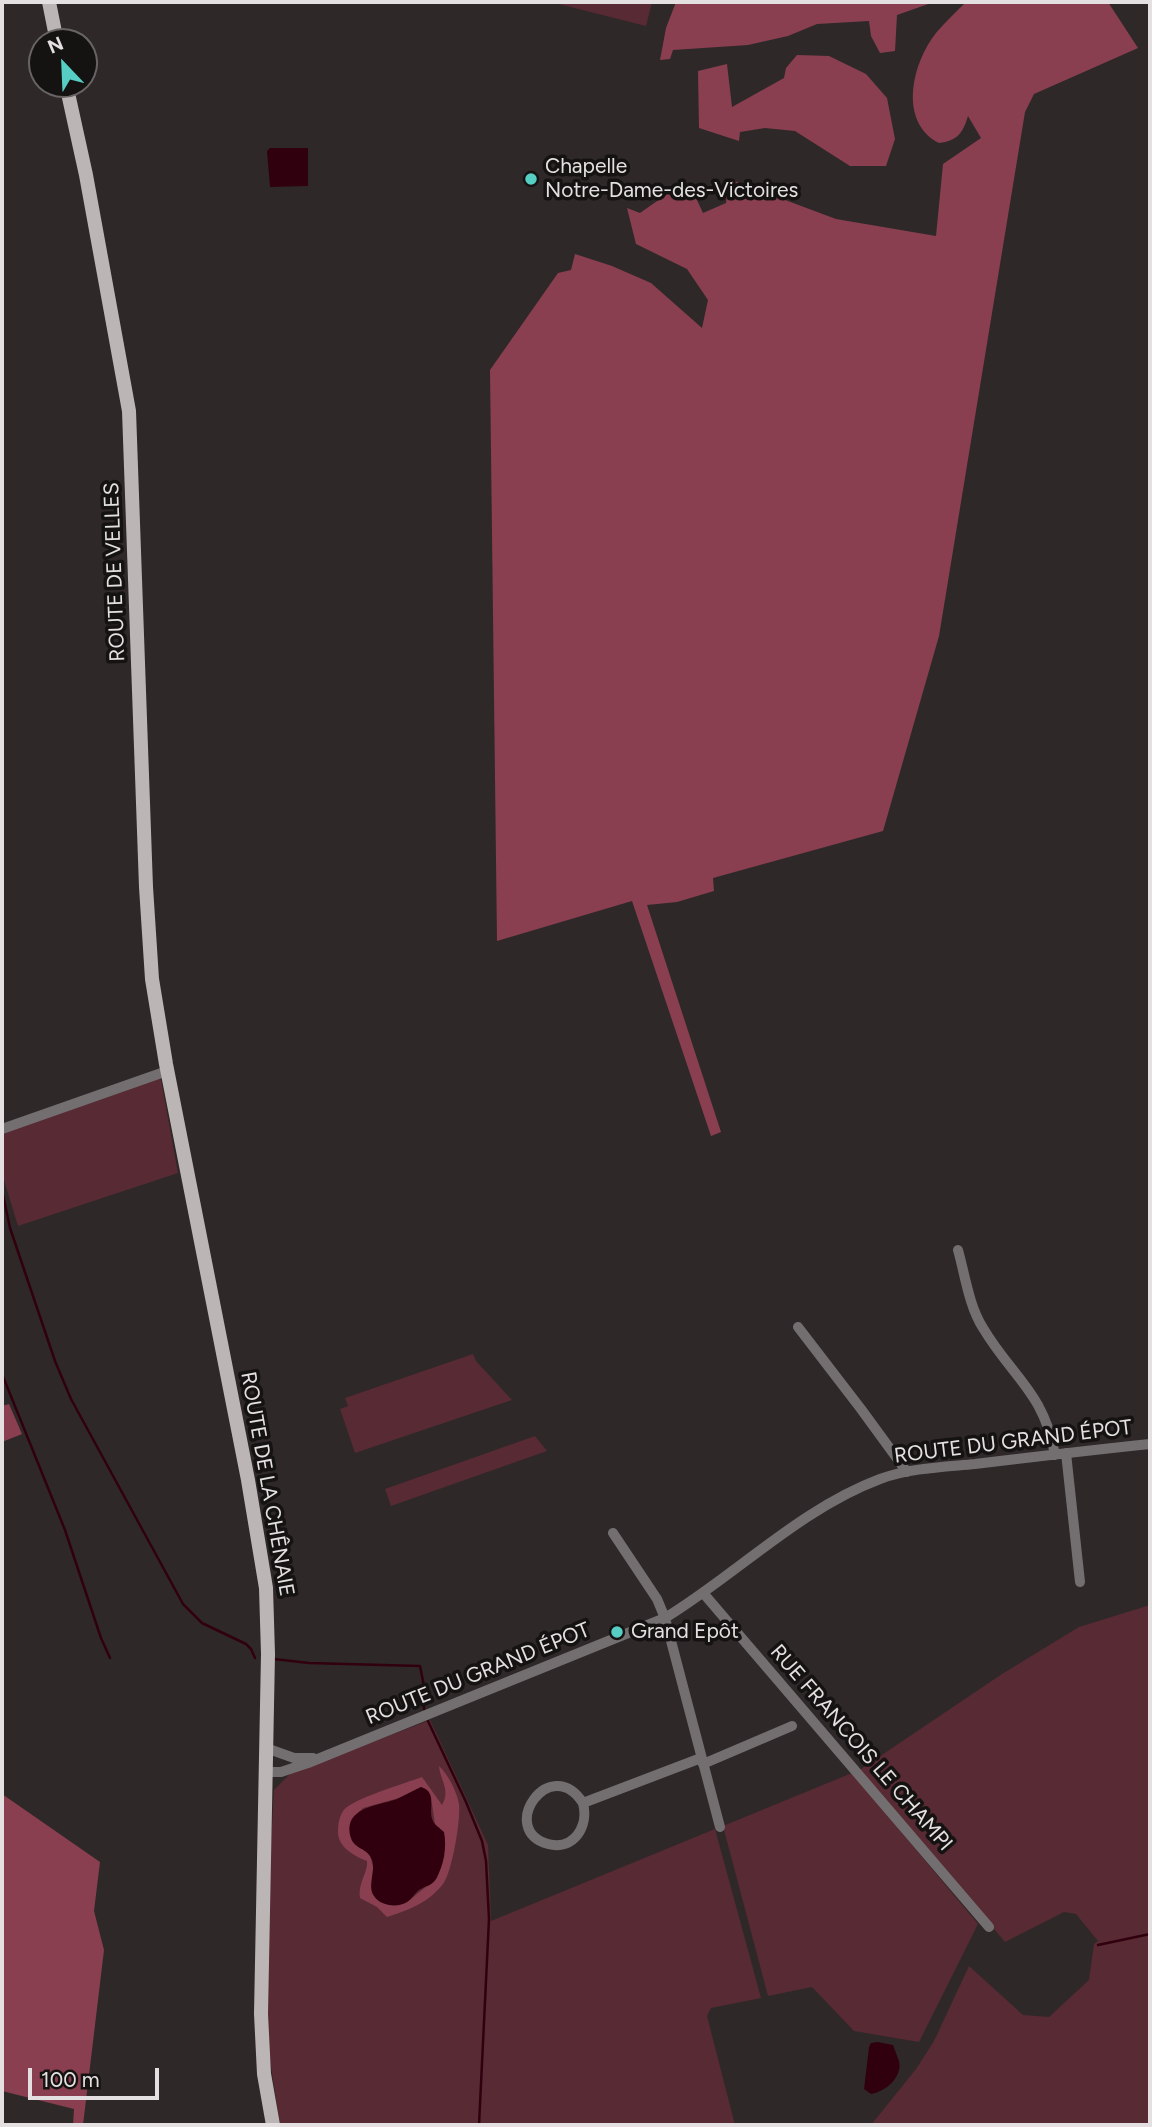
<!DOCTYPE html>
<meta charset="utf-8">
<style>
body{margin:0}
#map{position:relative;width:1152px;height:2127px;overflow:hidden;background:#2f2829;font-family:Figtree,sans-serif}
canvas{display:block}
.frame{position:absolute;inset:0;border:4px solid #e4e0e1;pointer-events:none}
.north{position:absolute;left:28px;top:28px;width:70px;height:70px;box-sizing:border-box;background:#151212;border:2px solid #686465;border-radius:50%;rotate:337deg;font-size:19px;font-weight:700;line-height:28px;text-align:center;color:#e4e0e1}
.north::after{content:'';display:block;margin:auto;width:24px;height:32px;background:#56cec3;clip-path:polygon(50% 0,100% 100%,50% 72%,0 100%)}
.scale{position:absolute;left:28px;top:2068px;width:131px;height:32px;box-sizing:border-box;border:4px solid #e4e0e1;border-top:0;padding-left:9px;font-size:21px;line-height:24px;white-space:nowrap;color:#e4e0e1;-webkit-text-stroke:5px #151212;paint-order:stroke}
</style>
<div id="map">
<canvas width="1152" height="2127"></canvas>
<div class="frame"></div>
<div class="north">N</div>
<div class="scale">100 m</div>
</div>
<script>
const g = document.querySelector('canvas').getContext('2d');
g.lineJoin = 'round';
function fill(path, color) { g.fillStyle = color; g.fill(path, 'evenodd'); }
function trace(path, color, width, dash) { g.strokeStyle = color; g.lineWidth = width; g.lineCap = dash ? 'butt' : 'round'; g.setLineDash(dash || []); g.stroke(path); }
function drawText(font, color, halo, rows, align = 'center') {
  g.font = font + ' Figtree,sans-serif'; g.lineWidth = 7; g.setLineDash([]); g.textBaseline = 'middle'; g.strokeStyle = halo; g.fillStyle = color; for (const [text, x, y, turn = 0] of rows) {
    g.save(); g.translate(x, y); g.rotate((+turn || 0) * Math.PI / 180); g.textAlign = isNaN(turn) ? turn : align; if (halo) g.strokeText(text, 0, 0); g.fillText(text, 0, 0); g.restore();
  }
}
const green = new Path2D(`
 M551,2H652L646,26Z
 M158,1077L161,1080L178,1173L18,1226L3,1177L2,1132Z
 M473,1354L476,1361L512,1400L355,1453L340,1409L348,1406L345,1398Z
 M535,1436L547,1451L391,1506L385,1489Z
 M1150,1605V2125H871L916,2069L934,2041L969,1966L1023,2015L1049,2017L1089,1980L1094,1944L1098,1941L1076,1914L1064,1912L1005,1942L858,1771L1002,1674L1079,1627Z
 M430,1720L488,1845L491,1921L715,1829L761,1998L711,2008L707,2016L735,2125H280L268,2047V1900L274,1790L290,1774Z
 M852,1773L978,1924L919,2042L854,2031L812,1987L768,1996L723,1826Z`);
const forest = new Path2D(`
 M676,2H934L897,15L895,51L880,53L871,36L869,21L817,24L788,36L748,45L673,50L670,59L660,60L666,28Z
 M966,2H1108L1138,48L1034,94L1025,112L939,636L883,831L713,878L714,891L677,902L647,905L721,1132L711,1136L632,901L497,941L490,370L558,273L571,270L575,254L612,266L651,283L702,328L708,300L687,269L636,244L627,208L640,213L677,187L690,185L703,213L726,203L729,179L836,219L936,236L943,164L981,138L968,116C963,133 957,141 939,143C898,122 912,63 936,33C945,22 956,12 966,2Z
 M797,55L829,56L866,74L887,98L895,139L886,166H850L795,131L765,128L740,132L739,141L699,128L698,71L727,64L732,107L784,78L786,68Z
 M9,1404L22,1434L2,1442V1406Z
 M439,1766C448,1774 457,1792 459,1804C461,1819 452,1873 443,1884C428,1903 409,1910 387,1917L377,1907L360,1898C358,1882 368,1873 367,1861C354,1856 338,1847 338,1832C338,1824 339,1818 343,1811C351,1799 406,1783 422,1777L442,1805C451,1790 440,1780 439,1766ZM421,1787L432,1804L435,1825L440,1828L444,1856L437,1878L407,1902L398,1905H388L374,1871L370,1855L350,1829L352,1819L363,1808L399,1798Z
 M2,1794L100,1862L94,1911L104,1950L83,2125H73L74,2109L2,2091Z`);
const water = new Path2D(`
 M270,148H308V186L270,187L267,151Z
 M421,1787C440,1793 425,1812 435,1824C437,1827 441,1829 444,1832C447,1847 444,1865 436,1879C432,1886 425,1886 419,1890C415,1893 412,1899 407,1902C398,1908 380,1906 374,1896C367,1886 376,1871 372,1860C368,1848 354,1849 351,1838C342,1807 378,1806 397,1799C405,1795 413,1791 421,1787Z
 M878,2042L893,2045C895,2050 897,2056 899,2061C903,2077 885,2092 871,2094L864,2089L869,2047L871,2043Z`);
const stream = new Path2D(`
 M2,1190L10,1228L55,1361L71,1399L183,1604L202,1623L246,1644L251,1649L255,1658
 M2,1374L65,1530L101,1638L110,1658
 M274,1659L309,1663L420,1666L424,1686V1709
 M428,1721L466,1802L482,1841L486,1861L489,1919L479,2125
 M1098,1945L1150,1934`);
const minor = new Path2D(`
 M2,1129L167,1071
 M958,1250C965,1275 969,1306 983,1328C1012,1377 1044,1392 1055,1455
 M798,1327L861,1409L907,1472
 M1066,1453L1080,1582
 M613,1533L657,1599L665,1618L720,1827
 M704,1594L989,1927
 M266,1748L294,1758H313
 M703,1764L792,1726
 M265,1772H281L308,1763L665,1618C737,1574 800,1509 880,1479C910,1468 944,1467 975,1464C1033,1457 1092,1450 1150,1444
 M583,1803C589,1826 574,1851 548,1844C497,1830 550,1752 583,1803L701,1758`);
const major = new Path2D(`
 M49,2L57,42
 M66,84L86,175L129,411L146,887L152,979L166,1064L248,1480L266,1588L268,1654L261,2014L264,2074L273,2125`);
const markers = [
 [531,179,7,"#56cec3"],
 [617,1632,7,"#56cec3"]
];
const poiNames = [
 ["Chapelle",545,167],
 ["Notre-Dame-des-Victoires",545,191],
 ["Grand Epôt",631,1632]
];
const streetNames = [
 ["ROUTE DE VELLES",115,572,-92],
 ["ROUTE DU GRAND ÉPOT",1013,1442,-7],
 ["ROUTE DE LA CHÊNAIE",267,1484,80],
 ["ROUTE DU GRAND ÉPOT",478,1674,-22],
 ["RUE FRANCOIS LE CHAMPI",861,1748,49]
];
fill(green, '#572a34');
fill(forest, '#893f50');
fill(water, '#31000f');
trace(stream, '#31000f', 2.5);
trace(minor, '#736f70', 10);
trace(major, '#bcb5b6', 14);
for (const [x, y, r, color] of markers) { const dot = new Path2D(); dot.arc(x, y, r, 0, 2 * Math.PI); g.fillStyle = color; g.fill(dot); trace(dot, '#151212', 2.5); }
drawText('21px', '#e4e0e1', '#151212', poiNames, 'left');
drawText('21px', '#e4e0e1', '#151212', streetNames);
</script>
